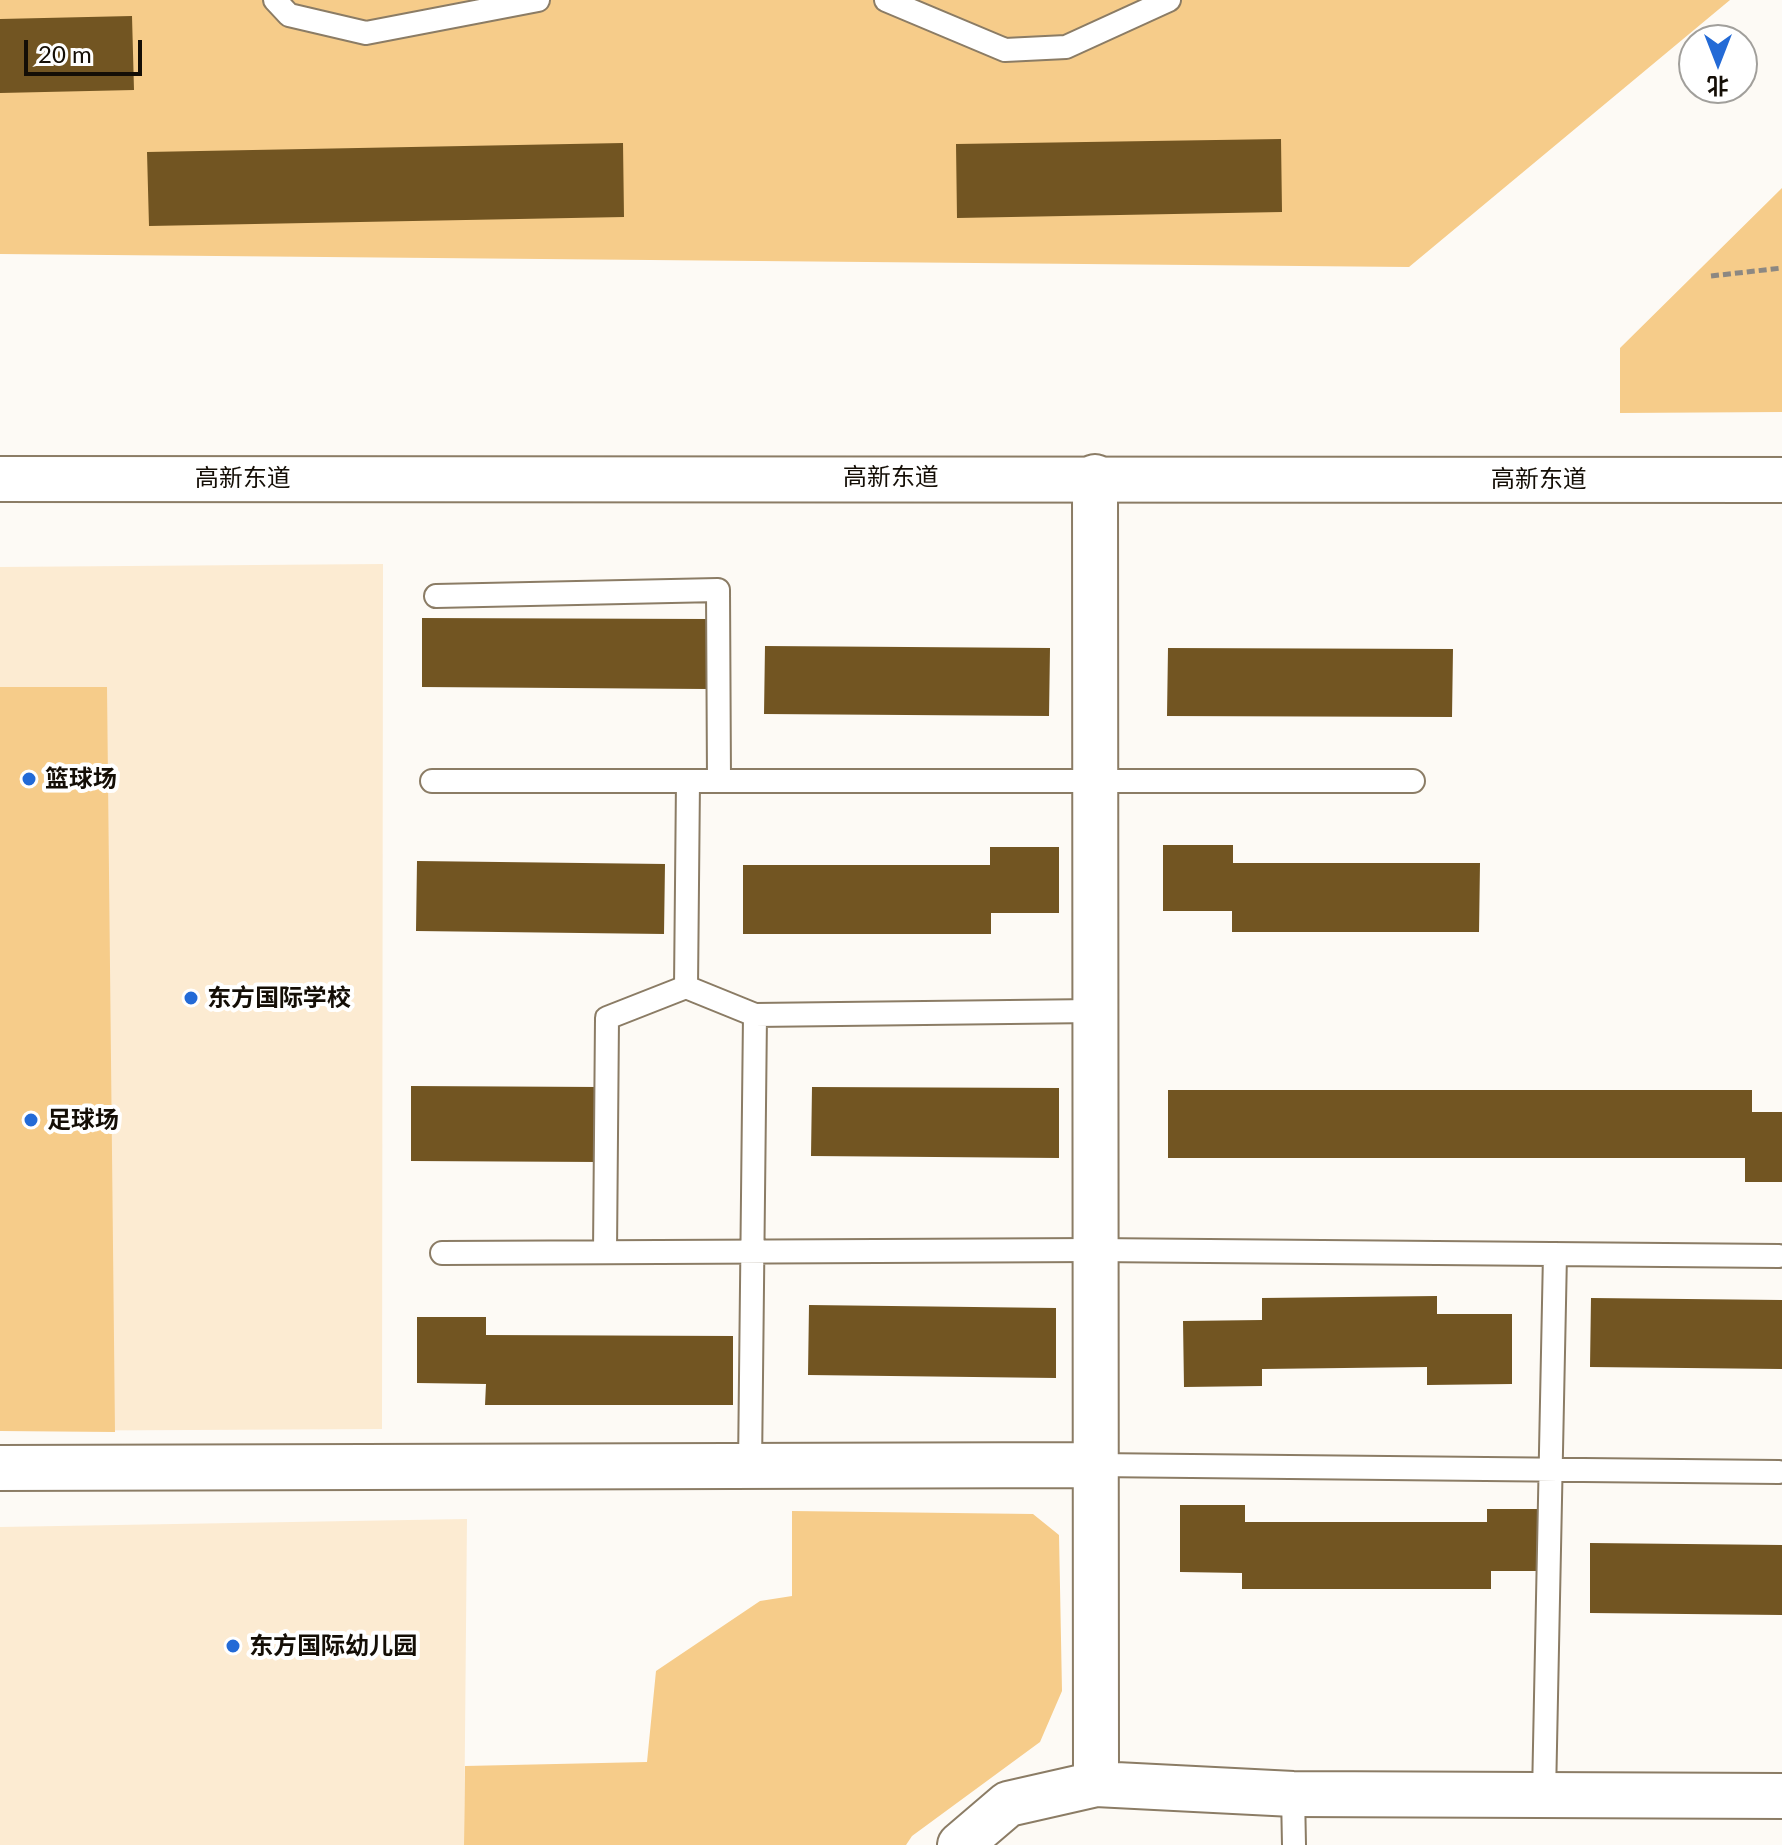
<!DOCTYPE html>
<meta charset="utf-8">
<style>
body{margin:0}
#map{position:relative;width:1782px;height:1845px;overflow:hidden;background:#fdfaf5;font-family:Lato,"Noto Sans SC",sans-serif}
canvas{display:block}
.north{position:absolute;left:1678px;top:24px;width:80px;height:80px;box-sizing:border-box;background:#fff;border:2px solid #a19f9b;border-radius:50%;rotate:180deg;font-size:22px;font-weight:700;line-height:32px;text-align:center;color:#140e06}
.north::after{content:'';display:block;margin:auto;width:28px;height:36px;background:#236ad6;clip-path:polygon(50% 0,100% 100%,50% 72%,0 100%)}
.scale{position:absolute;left:24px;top:40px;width:118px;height:36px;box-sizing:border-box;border:4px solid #140e06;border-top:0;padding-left:10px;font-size:24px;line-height:28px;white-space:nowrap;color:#140e06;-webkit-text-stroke:6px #fff;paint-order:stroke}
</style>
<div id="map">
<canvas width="1782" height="1845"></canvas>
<div class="north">北</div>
<div class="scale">20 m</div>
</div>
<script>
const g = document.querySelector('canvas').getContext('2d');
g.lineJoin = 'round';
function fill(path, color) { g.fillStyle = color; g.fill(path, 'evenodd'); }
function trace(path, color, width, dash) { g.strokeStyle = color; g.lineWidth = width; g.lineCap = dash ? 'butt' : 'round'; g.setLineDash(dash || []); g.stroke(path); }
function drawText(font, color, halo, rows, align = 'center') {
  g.font = font + ' Lato,"Noto Sans SC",sans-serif'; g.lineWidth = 8; g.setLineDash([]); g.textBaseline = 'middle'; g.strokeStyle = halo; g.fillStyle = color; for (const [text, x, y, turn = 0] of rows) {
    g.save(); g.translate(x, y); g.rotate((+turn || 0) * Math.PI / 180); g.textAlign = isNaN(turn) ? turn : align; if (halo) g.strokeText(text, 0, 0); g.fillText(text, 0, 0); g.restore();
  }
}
const built = new Path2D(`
 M383,564L382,1429L0,1431V567Z
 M467,1519L464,1845H0V1527Z`);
const green = new Path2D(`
 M0,0H1730L1409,267L0,254Z
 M1782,188V412L1620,413V348Z
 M0,687H107L115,1432L0,1431Z
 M792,1511L1033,1514L1059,1535L1062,1691L1040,1742L912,1836L906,1845H464L465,1766L647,1762L656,1671L760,1601L792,1596Z`);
const building = new Path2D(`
 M132,16L134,90L0,93V19Z
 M1281,139L1282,212L957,218L956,144Z
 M623,143L624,217L149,226L147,152Z
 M422,618L707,619V689L422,687Z
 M765,646L1050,648L1049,716L764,714Z
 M1168,648L1453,649L1452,717L1167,716Z
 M1163,845H1233V863H1480L1479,932H1232V911H1163Z
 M990,847H1059V913H991V934H743V865H990Z
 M417,861L665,864L664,934L416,931Z
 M411,1086L599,1087V1162L411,1161Z
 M812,1087L1059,1088V1158L811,1156Z
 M1168,1090H1752V1112H1782V1182H1745V1158H1168Z
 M1437,1296V1314H1512V1384L1427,1385V1367L1262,1369V1386L1184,1387L1183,1321L1262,1320V1298Z
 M1591,1298L1782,1300V1369L1590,1367Z
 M809,1305L1056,1308V1378L808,1375Z
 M417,1317H486V1335L733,1336V1405H485L486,1384L417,1383Z
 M1180,1505H1245V1522H1487V1509H1548V1571H1491V1589H1242V1573L1180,1572Z
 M1590,1543L1782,1545V1615L1590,1613Z`);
const path = new Path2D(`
 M1711,276L1782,268`);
const service = new Path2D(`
 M275,0L289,15L366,33L538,0
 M886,0L1005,50L1066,47L1169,0
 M436,596L718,590L719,781
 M432,781H1413
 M688,781L686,987L755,1015L750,1467
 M755,1015L1094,1011
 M605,1252L607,1018L686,987
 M442,1253L1094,1250L1779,1256
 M1094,1465L1779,1472
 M1293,1794L1294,1845
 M1544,1795L1555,1254`);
const minor = new Path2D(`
 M1095,477L1096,1784
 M0,1468L1094,1465
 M960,1845L1008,1804L1096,1784L1293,1794L1782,1796`);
const secondary = new Path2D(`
 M0,479L1782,480`);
const markers = [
 [29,779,8,"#236ad6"],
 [191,998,8,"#236ad6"],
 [31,1120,8,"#236ad6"],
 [233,1646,8,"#236ad6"]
];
const streetNames = [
 ["高新东道",891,477],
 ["高新东道",243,478],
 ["高新东道",1539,479]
];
const poiNames = [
 ["篮球场",45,779],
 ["东方国际学校",207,998],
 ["足球场",47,1120],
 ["东方国际幼儿园",249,1646]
];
fill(built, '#fcebd2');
fill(green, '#f6cc8a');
fill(building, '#725522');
trace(service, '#8b7c65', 26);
trace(minor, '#8b7c65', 48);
trace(secondary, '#8b7c65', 48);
trace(path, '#8c8882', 5, [8, 4]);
trace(service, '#fff', 22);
trace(minor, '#fff', 44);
trace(secondary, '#fff', 44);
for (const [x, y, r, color] of markers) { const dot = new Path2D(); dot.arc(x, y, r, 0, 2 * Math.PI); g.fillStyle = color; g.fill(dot); trace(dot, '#fff', 3); }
drawText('24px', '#140e06', '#fff', streetNames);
drawText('bold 24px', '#140e06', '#fff', poiNames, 'left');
</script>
